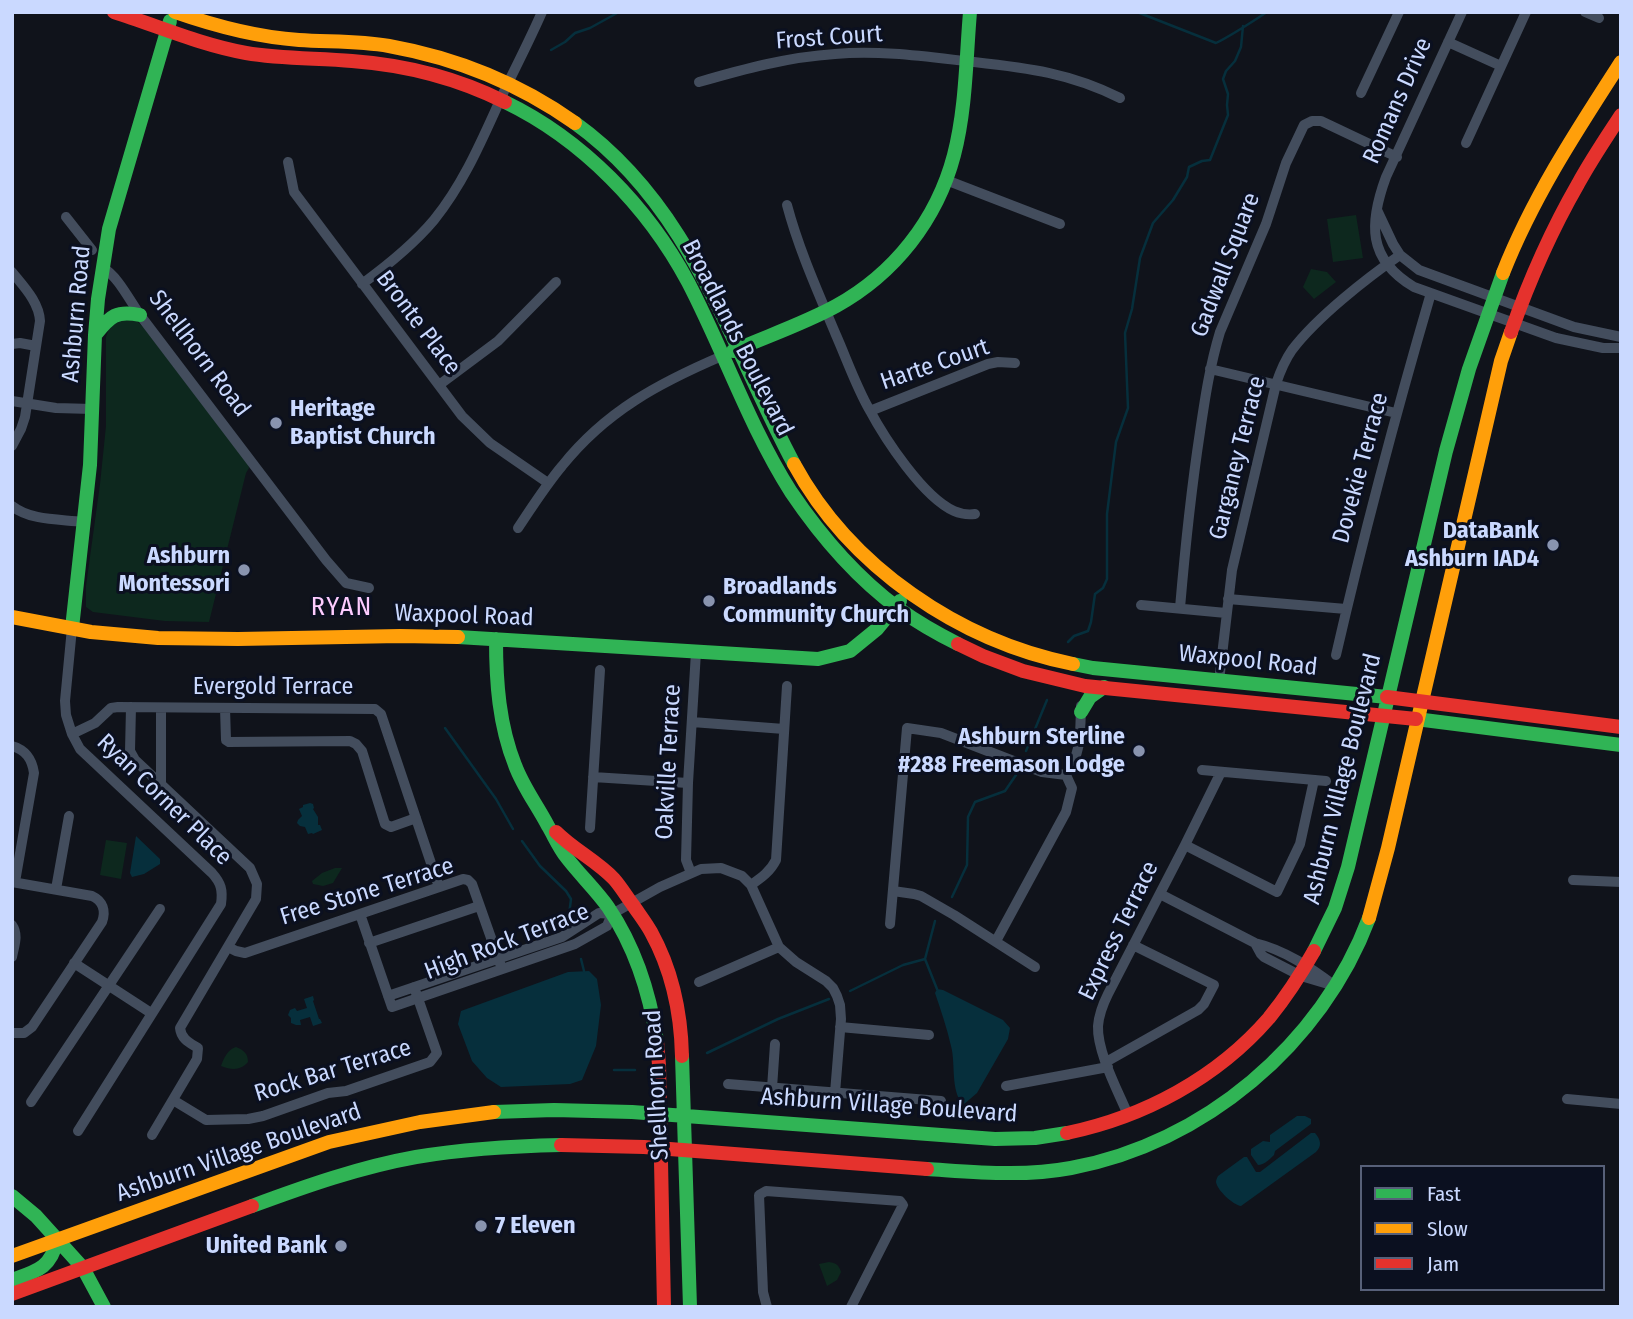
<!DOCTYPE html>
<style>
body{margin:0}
#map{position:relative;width:1633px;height:1319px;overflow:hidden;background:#10131b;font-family:"Fira Sans Condensed",sans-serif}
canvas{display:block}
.frame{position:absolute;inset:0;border:14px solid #cad9ff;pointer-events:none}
.legend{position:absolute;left:1360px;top:1165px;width:245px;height:126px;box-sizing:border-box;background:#0b1020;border:2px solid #576079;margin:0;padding:9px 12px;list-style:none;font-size:21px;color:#cad9ff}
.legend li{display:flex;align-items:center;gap:14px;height:35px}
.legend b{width:35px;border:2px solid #576079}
</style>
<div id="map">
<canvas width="1633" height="1319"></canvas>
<div class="frame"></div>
<ul class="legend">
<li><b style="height:9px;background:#30b455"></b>Fast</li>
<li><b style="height:9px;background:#ff9f0a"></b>Slow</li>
<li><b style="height:9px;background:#e5322d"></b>Jam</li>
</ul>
</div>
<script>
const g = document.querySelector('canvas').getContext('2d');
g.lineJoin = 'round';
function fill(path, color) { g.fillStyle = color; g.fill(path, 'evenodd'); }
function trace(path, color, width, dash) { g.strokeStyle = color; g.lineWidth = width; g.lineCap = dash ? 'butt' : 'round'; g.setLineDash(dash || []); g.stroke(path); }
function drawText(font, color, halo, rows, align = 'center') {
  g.font = font + ' "Fira Sans Condensed",sans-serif'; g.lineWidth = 6; g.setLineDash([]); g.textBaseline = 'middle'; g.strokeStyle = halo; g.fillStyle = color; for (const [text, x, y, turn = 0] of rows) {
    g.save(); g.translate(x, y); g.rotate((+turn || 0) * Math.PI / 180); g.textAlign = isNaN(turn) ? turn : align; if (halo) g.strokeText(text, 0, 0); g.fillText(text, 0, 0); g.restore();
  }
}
const green = new Path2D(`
 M1356,215L1363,258L1333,262L1327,219Z
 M1311,269L1327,272L1336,282L1314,299L1303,287Z
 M123,318L137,321L144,328L248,464L249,468L246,473L209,622L165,621L93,612L86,607V586L100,484L106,426V337L111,323Z
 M959,757L971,762L968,774L955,772Z
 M106,840L127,843L121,879L100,875Z
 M335,868H342L333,883L323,886L313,884L312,881L322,873Z
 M236,1047C244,1050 248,1054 248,1062C240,1071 232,1070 221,1066C224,1058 227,1050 236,1047Z
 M829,1262C836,1263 839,1265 841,1272L837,1280L827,1286L819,1264Z`);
const water = new Path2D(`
 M310,803L313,804L314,808L313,809L318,817V825H320L322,830L313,834L312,833L308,834L305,827L300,826L297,823L298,820L302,816L299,809L303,807V805Z
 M136,836L160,859V864L144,874L132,877L130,873Z
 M589,971L597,979L601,1005L596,1046L582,1080L570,1084L501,1087L487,1078L472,1061L458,1024L461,1011L568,972Z
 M937,989L943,990L1003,1020L1010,1028L1008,1039L977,1093L963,1105C950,1089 956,1065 951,1046C947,1028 941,1011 935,993Z
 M313,996L314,1000L313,1001L319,1019H320L322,1023L313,1026L310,1017L300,1020L301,1025H296L291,1023V1018L288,1015L290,1010L295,1008L297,1011L307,1008L304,999Z
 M1297,1116H1305L1311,1119V1124L1275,1151L1274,1155C1270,1159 1264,1165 1258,1165L1251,1155V1149L1263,1141L1270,1142V1135Z
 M1311,1133H1315C1321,1140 1322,1146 1316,1152L1241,1206C1233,1205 1217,1190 1216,1182C1216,1180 1217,1178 1218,1176L1244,1157H1247L1256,1172H1260Z`);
const stream = new Path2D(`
 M1137,12L1216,43C1234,34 1250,23 1267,12
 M551,50L565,42L575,33L590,28L619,12
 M1068,642L1074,636L1088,631L1091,622L1095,594L1103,588L1107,579V514L1116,442L1128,408L1125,333L1132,309L1140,258L1153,223L1173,200L1187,177L1189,167L1202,161L1210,160L1228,115L1227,105L1228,94L1223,79L1226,71L1235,61L1241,47L1243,26
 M445,728L496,799L513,829
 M1026,751L1047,700
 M522,841L540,866L566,891L571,899L569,915
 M952,897L967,865L968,817L975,802L1005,791L1016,775
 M935,921L925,959L937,989
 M581,959L584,971
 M850,991L903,965L925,959
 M707,1053L778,1019L829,999
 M614,1070H635`);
const street = new Path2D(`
 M1462,12L1386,177C1369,223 1367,259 1414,287L1556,338L1603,348H1621
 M1585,12L1599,18
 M1448,42L1501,66
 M699,82C744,69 788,57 835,54C882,50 928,57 974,62C1028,68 1070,73 1120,98
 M1361,93L1399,12
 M1466,143L1526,12
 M288,162L294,192L462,416L490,443L548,483
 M946,180L1060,224
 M787,205C799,250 818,292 836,335C847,360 856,386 869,409C885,439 923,497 954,511C961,514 968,515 975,514
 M1377,210L1393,244L1400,255L1419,270L1574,327L1621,337
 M66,217L92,250
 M103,268C117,275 130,301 140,315L326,560L346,583L369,588
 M12,272C24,287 39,302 40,321L25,417L21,429L12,446
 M362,284C388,265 413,245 434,220C467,179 485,132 507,85C519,61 531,37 542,12
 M12,344L20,343L36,346
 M1210,369L1396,413
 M439,385L498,341L556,282
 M12,401L56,408L92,409
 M870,411L988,364L998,362L1015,363
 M12,506C31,521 60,519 83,522
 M518,528C532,507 546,485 562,466C606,411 659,383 722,356
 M1228,599L1346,609
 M1141,605L1226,613
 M1180,608C1185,549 1191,491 1200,432C1205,398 1210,365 1220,332L1266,224L1286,163L1304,125L1312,121H1321L1397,157
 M72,628L65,701L66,715L72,734L80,749L212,873C221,883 223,890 221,904L78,1131
 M1336,655C1364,533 1396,413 1431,293
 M1219,681L1232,570L1276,384C1280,372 1285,360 1292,350C1317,317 1367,278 1400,255
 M131,707L130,751L135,760L250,868L257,884L256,899L180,1028C181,1039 190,1043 198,1048L197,1059L152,1135
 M225,708L226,740L229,742L350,741L356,744L362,751L385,824L391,827L416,818
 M692,722L784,729
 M72,734L95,723L111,708L118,707L375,709L381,714L439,887
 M12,746C26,750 32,759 34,773L15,882
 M1202,770L1326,781
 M593,777L688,783
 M161,784V708
 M590,828L600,670
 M1185,845L1277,892L1300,844L1314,780
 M691,873L686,860L688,783L696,652
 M1573,880L1621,882
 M12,882L92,896C103,901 106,911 102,922L32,1027L24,1033H12
 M751,885C761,878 770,872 776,860L787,686
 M56,889L69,816
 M893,891L914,894L921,896L954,915L1035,967
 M1160,894L1255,943C1285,950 1311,968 1335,986
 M360,914L392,1007L575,944L607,926L612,914
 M612,914L660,887L701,869L721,868L742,876L751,885L779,947L796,962L826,981L833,988L837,996L840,1005L841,1019L835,1093
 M890,924L907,728L941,733L1042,772L1066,775
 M12,925C19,935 14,946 12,957
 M996,941L1066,812L1072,788L1066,775C1082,752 1080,733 1081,706
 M369,943L479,906
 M1255,943L1261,954L1264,957L1301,976L1328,984
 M228,947L236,951L245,953L463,879L468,880L472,884L502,969
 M74,963L151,1013
 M699,982L779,947
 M388,996L562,937L599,913L612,914
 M840,1027L929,1035
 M1106,1062L1198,1010L1204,1004L1214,985L1133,945
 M728,1084L941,1101
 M1006,1086L1108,1067
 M772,1088L775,1044
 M1567,1099L1621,1104
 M173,1100L206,1120L248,1119L263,1116L328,1093L346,1091L430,1062L437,1053L414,987
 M31,1102L160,909
 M1128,1115C1118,1091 1097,1052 1098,1026C1099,1014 1103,1004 1108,994L1185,845L1221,772
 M767,1307L763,1292L759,1195L766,1191L900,1201L903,1205L851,1307`);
const fast = new Path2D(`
 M505,102C582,139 648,207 688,282C724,351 749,426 791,492C820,535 857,578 899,609C917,622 938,634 958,644
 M575,123C692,207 729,343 794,464
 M96,334C110,316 117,310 140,315
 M733,351C767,336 803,324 836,306C894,274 937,220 954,155C966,109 966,59 970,12
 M72,628L90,465L95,335L98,299L109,229L170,21
 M458,637L818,659L850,651L877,629L900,601
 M496,639C496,682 499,725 515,765C523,787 537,805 548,826C554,836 559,848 567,858C580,875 596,890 608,907C635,947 650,994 657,1041
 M1073,664L1093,668L1387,697
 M1081,712L1090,697L1104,687
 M1416,719L1621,745
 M1314,951L1335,908L1348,867L1446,451L1469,369L1503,273
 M682,1056L690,1307
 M494,1112L554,1110L632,1112L995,1139L1035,1138L1067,1133
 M927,1169C975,1172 1023,1177 1071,1168C1203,1144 1322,1044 1369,918
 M12,1196L36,1216L83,1268L104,1307
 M252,1206C306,1186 360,1167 416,1157C464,1149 513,1146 561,1145
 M12,1280C37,1271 51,1268 57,1240`);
const slow = new Path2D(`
 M175,12C215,26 256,37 299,40C329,42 360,41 389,46C456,58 520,84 575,123
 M1503,273C1533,197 1577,130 1621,62
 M794,464C850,567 959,641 1073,664
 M12,617L91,632L158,638L238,639L400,636L458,637
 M1369,918L1388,848L1501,361L1511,332
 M12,1256L329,1142L420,1122L494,1112`);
const jam = new Path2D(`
 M114,12C158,26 201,45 246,53C281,59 317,58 352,61C406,65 457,78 505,102
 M1511,332C1529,281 1551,231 1578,184C1591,160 1606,138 1621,115
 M958,644L983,656L1023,671L1085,686L1416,719
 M1387,697L1621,727
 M556,832C574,850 597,861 614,879C621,887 627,897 633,905C639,914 646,923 651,932C672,970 681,1013 682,1056
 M657,1041L659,1065L664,1307
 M1067,1133C1144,1117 1217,1078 1269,1018C1286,997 1301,974 1314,951
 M561,1145L644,1147L927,1169
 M12,1294L252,1206`);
const markers = [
 [276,423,7,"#8994af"],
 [1553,545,7,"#8994af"],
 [244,570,7,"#8994af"],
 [709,601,7,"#8994af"],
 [1139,751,7,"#8994af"],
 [481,1226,7,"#8994af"],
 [341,1246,7,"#8994af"]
];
const streetNames = [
 ["Frost Court",829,38,-4],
 ["Romans Drive",1398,101,-66],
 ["Gadwall Square",1226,265,-69],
 ["Ashburn Road",77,314,-85],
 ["Bronte Place",418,323,53],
 ["Broadlands Boulevard",737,338,63],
 ["Shellhorn Road",199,354,53],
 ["Harte Court",935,365,-19],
 ["Garganey Terrace",1238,458,-76],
 ["Dovekie Terrace",1361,468,-75],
 ["Waxpool Road",464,616,2],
 ["Waxpool Road",1248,661,6],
 ["Evergold Terrace",273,687],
 ["Oakville Terrace",669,762,-87],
 ["Ashburn Village Boulevard",1343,779,-76],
 ["Ryan Corner Place",164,800,44],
 ["Free Stone Terrace",367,892,-17],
 ["Express Terrace",1119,931,-64],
 ["High Rock Terrace",507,942,-21],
 ["Rock Bar Terrace",333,1071,-17],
 ["Shellhorn Road",657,1085,-93],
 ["Ashburn Village Boulevard",889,1106,4],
 ["Ashburn Village Boulevard",239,1153,-19]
];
const poiNames = [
 ["Heritage",290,409,"left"],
 ["Baptist Church",290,437,"left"],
 ["DataBank",1539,531],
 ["Ashburn IAD4",1539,559],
 ["Ashburn",230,556],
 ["Montessori",230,584],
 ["Broadlands",723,587,"left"],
 ["Community Church",723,615,"left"],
 ["Ashburn Sterline",1125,737],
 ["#288 Freemason Lodge",1125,765],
 ["7 Eleven",495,1226,"left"],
 ["United Bank",327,1246]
];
const neighbourhoodNames = [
 ["RYAN",342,608]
];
fill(green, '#0d281e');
fill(water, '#062f3c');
trace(stream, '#062f3c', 2.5);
trace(street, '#434d5d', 10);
trace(fast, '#30b455', 14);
trace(slow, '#ff9f0a', 14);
trace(jam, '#e5322d', 14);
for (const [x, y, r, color] of markers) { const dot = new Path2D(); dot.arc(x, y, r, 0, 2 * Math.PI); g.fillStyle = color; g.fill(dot); trace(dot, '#0b1020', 2.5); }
drawText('24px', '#cad9ff', '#0b1020', streetNames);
drawText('bold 24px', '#cad9ff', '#0b1020', poiNames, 'right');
g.letterSpacing = '2px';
drawText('26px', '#fdccff', '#0b1020', neighbourhoodNames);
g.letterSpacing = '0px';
</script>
